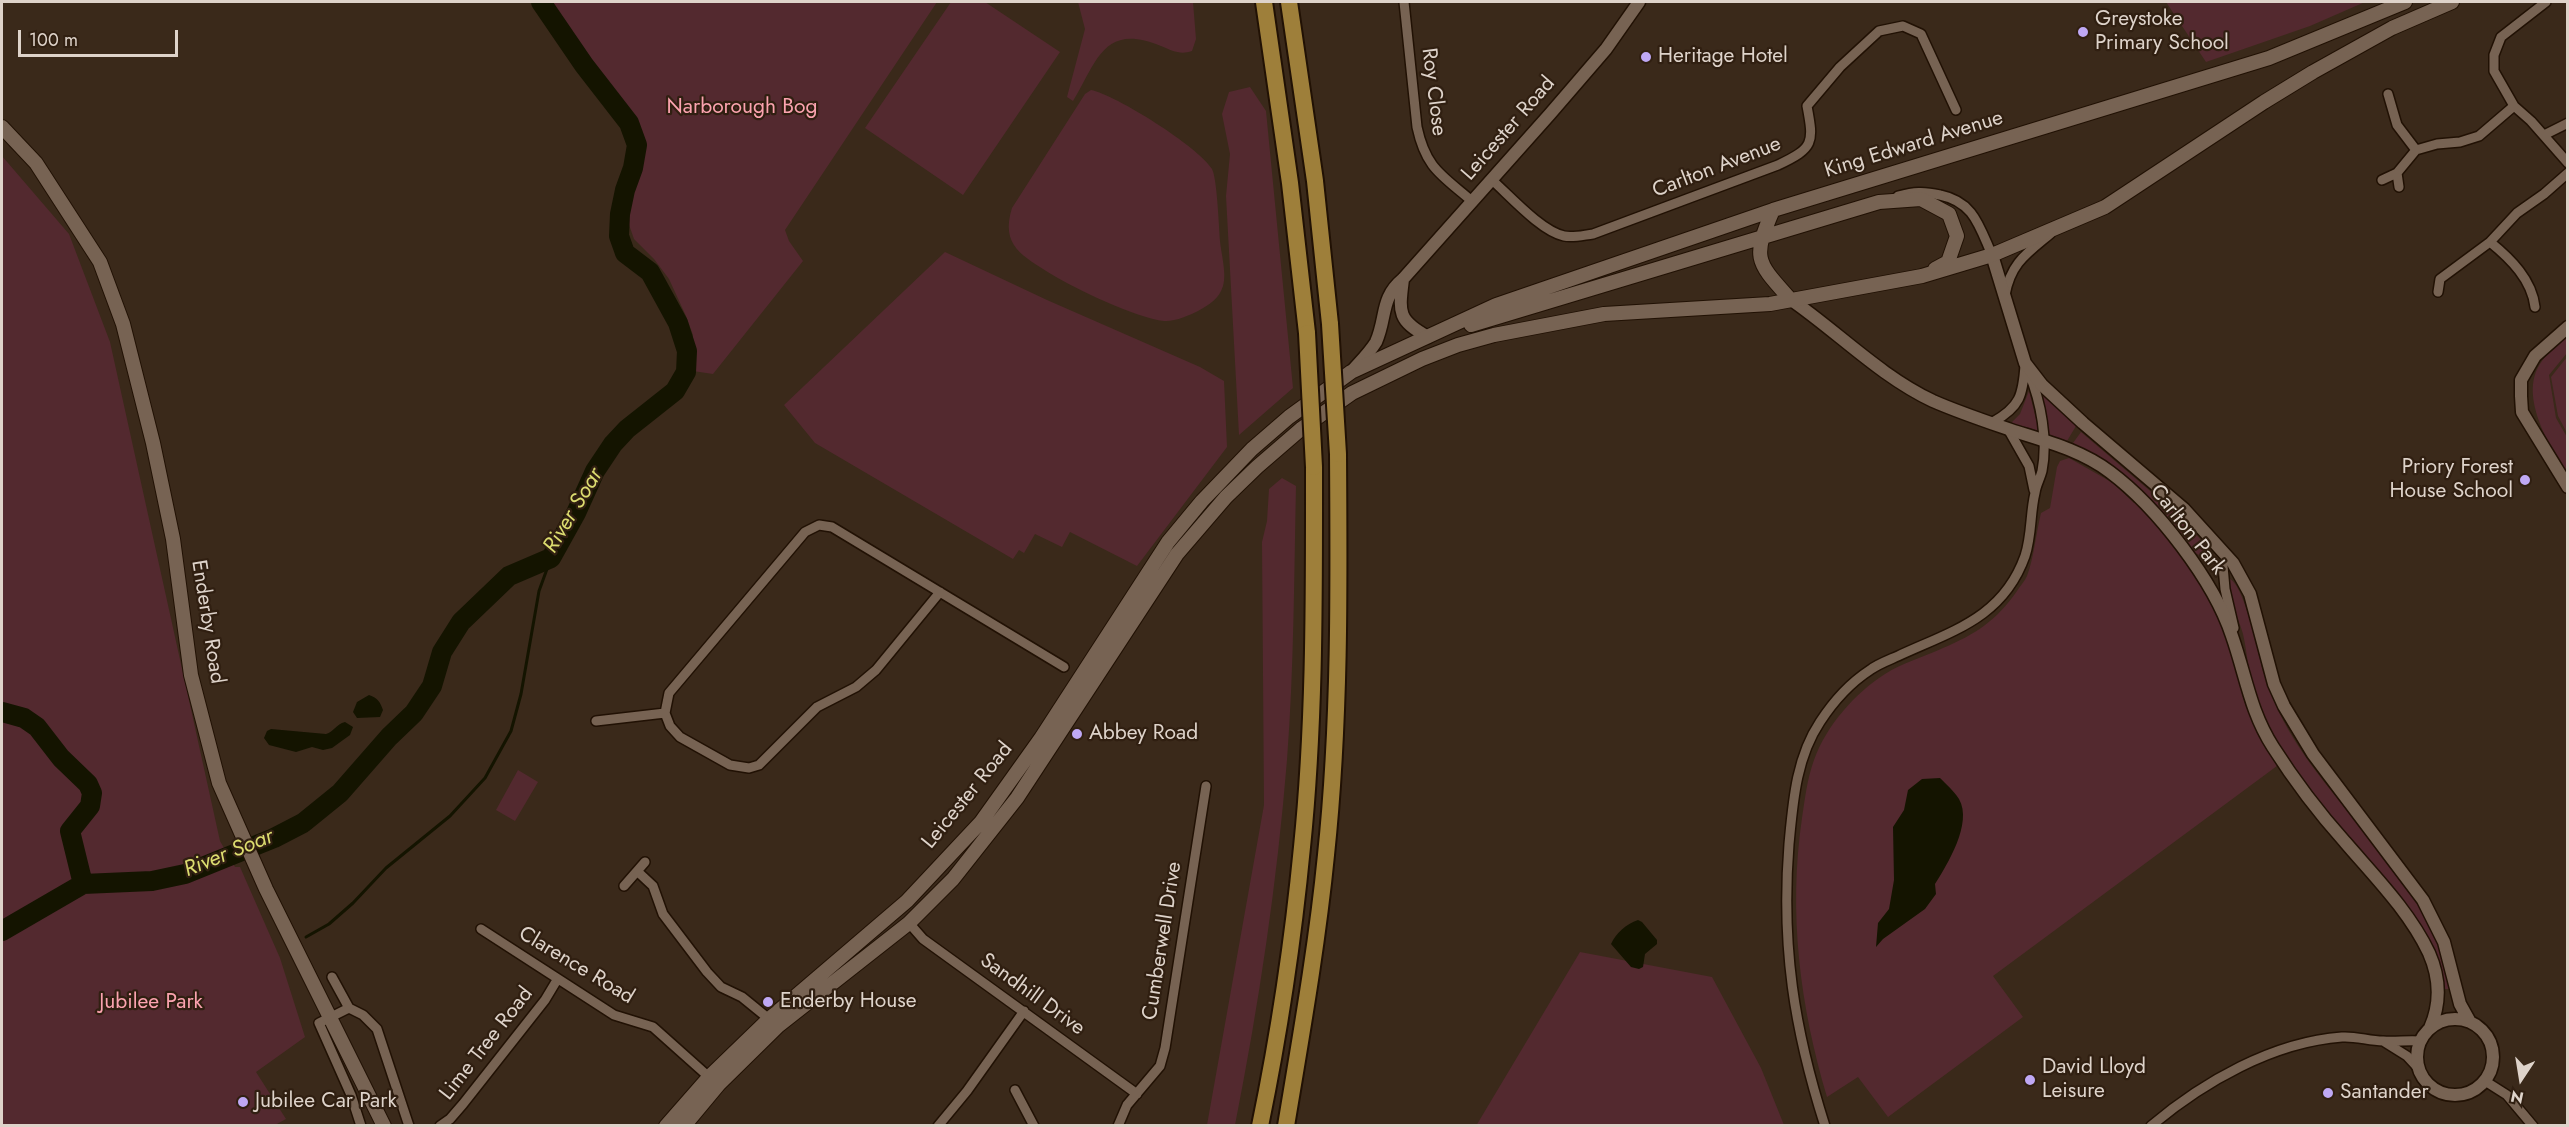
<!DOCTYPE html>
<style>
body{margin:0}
#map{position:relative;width:2569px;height:1127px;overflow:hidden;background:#3a291a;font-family:Jost,sans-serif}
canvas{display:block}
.frame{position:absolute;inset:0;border:3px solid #ded3ca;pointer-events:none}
.north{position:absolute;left:2491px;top:1049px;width:60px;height:60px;-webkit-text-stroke:4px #301f11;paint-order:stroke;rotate:192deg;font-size:16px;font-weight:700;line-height:24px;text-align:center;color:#ded3ca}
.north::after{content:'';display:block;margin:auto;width:21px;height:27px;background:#ded3ca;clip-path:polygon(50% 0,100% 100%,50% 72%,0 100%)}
.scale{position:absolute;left:18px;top:30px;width:160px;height:27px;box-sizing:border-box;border:3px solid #ded3ca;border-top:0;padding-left:8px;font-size:18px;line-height:21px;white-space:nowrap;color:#ded3ca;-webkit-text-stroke:4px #301f11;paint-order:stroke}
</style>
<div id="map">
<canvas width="2569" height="1127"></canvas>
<div class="frame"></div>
<div class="north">N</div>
<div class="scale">100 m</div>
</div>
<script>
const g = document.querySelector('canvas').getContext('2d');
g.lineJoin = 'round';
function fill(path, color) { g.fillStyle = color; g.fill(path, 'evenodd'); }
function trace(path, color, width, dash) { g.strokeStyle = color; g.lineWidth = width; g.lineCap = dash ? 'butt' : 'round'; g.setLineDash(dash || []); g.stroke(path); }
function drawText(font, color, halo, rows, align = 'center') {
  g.font = font + ' Jost,sans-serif'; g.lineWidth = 4.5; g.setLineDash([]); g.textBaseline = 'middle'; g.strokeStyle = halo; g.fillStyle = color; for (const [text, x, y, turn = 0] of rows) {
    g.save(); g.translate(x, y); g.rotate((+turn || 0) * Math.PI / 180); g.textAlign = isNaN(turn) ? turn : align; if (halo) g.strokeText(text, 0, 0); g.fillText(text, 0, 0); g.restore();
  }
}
const green = new Path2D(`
 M550,2H937L785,230L789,241L803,261L713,374L693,371V335L686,316L669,279L654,259L634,239L627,219L629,201L642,158L640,128Z
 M951,2H985L1060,52L963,195L865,128Z
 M1078,2H1193L1196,39L1192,51C1180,55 1173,51 1161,46C1104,22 1097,61 1073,101L1067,97L1085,29Z
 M2166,2H2365L2310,26L2206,62Z
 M1250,87L1266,111L1293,388L1239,435L1226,196L1230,154L1222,114L1229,92Z
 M1091,90C1116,95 1199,147 1212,169C1217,178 1219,227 1220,241C1221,253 1227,274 1223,286C1219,299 1210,304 1198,311C1190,315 1174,322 1164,321C1136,318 1076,289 1051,274C1023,256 1000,246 1012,208L1085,94Z
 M2,156L69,234L110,342L220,841L235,867H240L280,958L305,1037L256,1072L286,1119L275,1125H2Z
 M945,252L1047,300L1200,367L1224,381L1227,447L1137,566L1070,532L1062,547L1035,534L1024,553L1019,550L1013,559L815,443L784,405Z
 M2567,334V353L2549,375L2556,418L2567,437V474C2549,445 2517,394 2542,361C2549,351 2559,343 2567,334Z
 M2567,357V433L2558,416L2551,377Z
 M2038,389L2076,426L2067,441L2046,435Z
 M2029,391L2039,431L2011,423L2020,414Z
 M2081,432L2183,519L2218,560H2210L2193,552L2138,488L2116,468L2073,443Z
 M2069,458L2113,483L2134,503H2139C2169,539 2201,578 2221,620C2235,648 2236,680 2247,709C2254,727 2268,750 2281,763L1993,976L2023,1017L1888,1117L1858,1077L1827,1097C1800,1006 1788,913 1802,818C1805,799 1807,779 1814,760C1826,726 1855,693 1885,674C1902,663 1924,657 1943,648C1976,634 1996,621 2017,591C2020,586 2025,581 2027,576C2034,557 2036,533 2041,513L2050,508L2057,467L2060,461Z
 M1282,478L1296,486C1294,577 1294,669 1287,760C1277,883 1259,1004 1235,1125H1207L1264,805L1262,542L1267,521L1269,489Z
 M2228,578C2245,583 2258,655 2264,674C2271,696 2280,716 2292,736C2340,817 2438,890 2449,989H2445C2435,935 2407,909 2374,869C2334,821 2289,771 2261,714C2249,691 2249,660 2243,634C2238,616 2227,597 2228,578Z
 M518,770L538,782L515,821L496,810Z
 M1580,952L1712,977L1761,1068L1784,1125L1476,1126Z`);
const water = new Path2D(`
 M369,695C378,698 380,702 383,710L380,717L357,718L353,712L357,702Z
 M345,722L353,727L350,735L332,748L323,750L312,747L296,752L269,745L264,738L267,731L271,729L326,734C334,732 336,724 345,722Z
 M1940,778C1946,784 1954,791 1959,799C1973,823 1947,865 1935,884L1936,894L1925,909L1883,939L1876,947L1878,923L1889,909L1894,880L1893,827L1904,810L1908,790L1922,779Z
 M1638,920L1642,922L1657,940V944L1645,954L1643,967L1639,969L1631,967L1611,944C1616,933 1626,924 1638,920Z`);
const stream = new Path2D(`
 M306,937L329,924L353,903L386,868L450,816L485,778L511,731L521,694L539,591L551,558`);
const river = new Path2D(`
 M2,712L24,718L37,727L61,758L88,784L92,793L90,806L70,831L83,884
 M2,931L83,884L152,881L185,874L274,838L303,823L340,793L389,737L414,713L432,686L442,652L461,622L509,576L551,558L576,513L595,471L613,444L627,429L675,391L686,372L687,351L678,323L650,272L625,253L619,236L620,214L625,190L633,168L637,145L629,123L584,65L541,2`);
const minor = new Path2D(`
 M1404,2L1417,127C1426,169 1442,175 1473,202
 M2546,2L2501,37L2494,55V71L2514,106L2531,121L2568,163
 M2388,94L2397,125L2416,150
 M2544,135L2568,123
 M2397,173L2399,187
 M1492,180C1510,196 1541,231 1564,236C1573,238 1584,235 1593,234L1778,165C1814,148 1814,143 1807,106L1840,67L1879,31L1903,26L1921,34L1956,110
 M2382,180L2397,173L2416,150L2437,144L2460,142L2479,136L2514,106
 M1898,196C1914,192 1923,191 1940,195C1974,202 1979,226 1992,255
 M2490,242C2511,259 2532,280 2535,307
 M2438,292L2440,279L2490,242L2517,213L2544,194L2568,173
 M2005,295C2011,263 2026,254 2050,234
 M1993,422C2020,407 2023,395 2025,365
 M2008,429L2029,466L2034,490
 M2223,566L2225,589L2234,628
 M665,713L670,726L680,737L730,765L749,768L759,765L817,707L856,687L876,670L940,592
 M596,721L665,713L669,693L805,532L819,525L832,527L1064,667
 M637,871L653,886L663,914L707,972L721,987L742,997L769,1019
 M624,886L645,862
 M909,923L923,939L1137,1094
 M481,929L614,1015L653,1027L709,1077
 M332,977L349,1008L363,1015L377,1029L409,1126
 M349,1008L319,1023L351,1095L361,1126
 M2383,1041L2407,1056L2419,1069
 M2485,1081L2507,1095L2533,1126
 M1015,1090L1034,1126
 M440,1126L450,1119L463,1104L545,1000L557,980
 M938,1126L967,1091L1024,1011
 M1118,1126L1127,1105L1160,1066L1165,1048L1206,786
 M1825,1126C1794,1029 1781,946 1789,844C1793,802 1796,758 1820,722C1833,702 1850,683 1870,670C1878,664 1889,660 1898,656C1952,631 2003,618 2025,556C2032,535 2030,513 2035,493C2036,485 2040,479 2042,471C2048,440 2041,402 2029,373
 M2151,1126C2203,1082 2273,1042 2342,1037C2356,1036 2369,1041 2383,1041C2395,1042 2408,1040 2420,1041`);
const tertiary = new Path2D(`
 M1992,255L2025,363L2042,385L2083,423L2184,509L2233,563L2250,594L2274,684L2284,706L2313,754L2423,900L2444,942L2460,1004L2470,1022
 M1403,279C1399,312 1397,320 1428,337
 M1790,299C1838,332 1880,376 1933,401C1958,412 1985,421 2011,430C2045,441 2081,450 2110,472C2157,507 2214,581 2232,636C2246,676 2250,711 2273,747C2294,780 2319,813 2345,842C2375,877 2409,911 2429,953C2440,978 2441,1003 2430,1028
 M2568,327L2535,356L2521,380V396L2522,412L2568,487
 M1352,371C1360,362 1370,352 1376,342C1387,317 1380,298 1403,279L1550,114L1606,49L1639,2
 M2417 1057a38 38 0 1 1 76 0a38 38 0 1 1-76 0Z`);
const secondary = new Path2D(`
 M2,127L36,163L100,262L123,324L153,443L173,539L191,675L219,783L266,889L384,1126
 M1773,210C1752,259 1756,261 1790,299
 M1471,325L1879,202L1921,199L1949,214L1957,236L1948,262L1935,269
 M666,1126L709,1077L769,1019L907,901L981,822L1041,738L1168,542L1202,501L1252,449L1289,417L1351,372L1496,305L1773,210L2269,58L2405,2
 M684,1126L719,1084L778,1026L909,923L953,879L1017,798L1177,554L1226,497L1257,467L1301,429L1352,393L1422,359L1458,345L1494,335L1604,314L1770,304L1922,276L1992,255L2105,207L2264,102L2313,72L2392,28L2452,2`);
const motorway = new Path2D(`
 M1264,2L1290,183L1307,333
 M1289,2L1315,181L1330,324
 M1260,1126C1279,1034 1293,941 1302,847C1315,721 1314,593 1314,467
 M1286,1126C1301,1036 1317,946 1326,855C1340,722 1339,588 1338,454`);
const motorwayBridge = new Path2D(`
 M1330,324L1338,454
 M1307,333L1314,467`);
const markers = [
 [2083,32,6,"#bfa8f4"],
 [1646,57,6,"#bfa8f4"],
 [2525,480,6,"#bfa8f4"],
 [1077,734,6,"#bfa8f4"],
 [768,1002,6,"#bfa8f4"],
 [2030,1080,6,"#bfa8f4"],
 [2328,1093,6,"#bfa8f4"],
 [243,1102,6,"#bfa8f4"]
];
const poiNames = [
 ["Greystoke",2095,20],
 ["Primary School",2095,44],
 ["Heritage Hotel",1658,57],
 ["Priory Forest",2513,468,"right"],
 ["House School",2513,492,"right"],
 ["Abbey Road",1089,734],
 ["Enderby House",780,1002],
 ["David Lloyd",2042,1068],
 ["Leisure",2042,1092],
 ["Santander",2340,1093],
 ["Jubilee Car Park",255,1102]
];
const streetNames = [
 ["Roy Close",1433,92,83],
 ["Leicester Road",1509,129,-49],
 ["King Edward Avenue",1914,145,-17],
 ["Carlton Avenue",1717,168,-21],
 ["Carlton Park",2187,530,52],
 ["Enderby Road",207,622,81],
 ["Leicester Road",968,796,-51],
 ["Cumberwell Drive",1163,941,-81],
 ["Clarence Road",576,966,31],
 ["Sandhill Drive",1032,995,36],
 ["Lime Tree Road",487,1044,-52]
];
const parkNames = [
 ["Narborough Bog",742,108],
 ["Jubilee Park",151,1003]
];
const waterNames = [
 ["River Soar",574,511,-59],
 ["River Soar",229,854,-22]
];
fill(green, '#53292f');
fill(water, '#141400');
trace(stream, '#141400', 3);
trace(river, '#141400', 20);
trace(minor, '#211104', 12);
trace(tertiary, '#211104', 15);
trace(secondary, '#211104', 16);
trace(motorway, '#211104', 20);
trace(minor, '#776353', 9);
trace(tertiary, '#776353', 12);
trace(secondary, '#776353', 14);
trace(motorway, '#9e7f3a', 16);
trace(motorwayBridge, '#211104', 20, []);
trace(motorwayBridge, '#9e7f3a', 16);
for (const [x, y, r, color] of markers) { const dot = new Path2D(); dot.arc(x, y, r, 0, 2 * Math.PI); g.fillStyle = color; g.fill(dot); trace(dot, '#301f11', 2); }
drawText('21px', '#ded3ca', '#301f11', poiNames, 'left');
drawText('21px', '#ded3ca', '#301f11', streetNames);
drawText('21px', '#fba3af', '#301f11', parkNames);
drawText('italic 22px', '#dcdc6f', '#301f11', waterNames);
</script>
